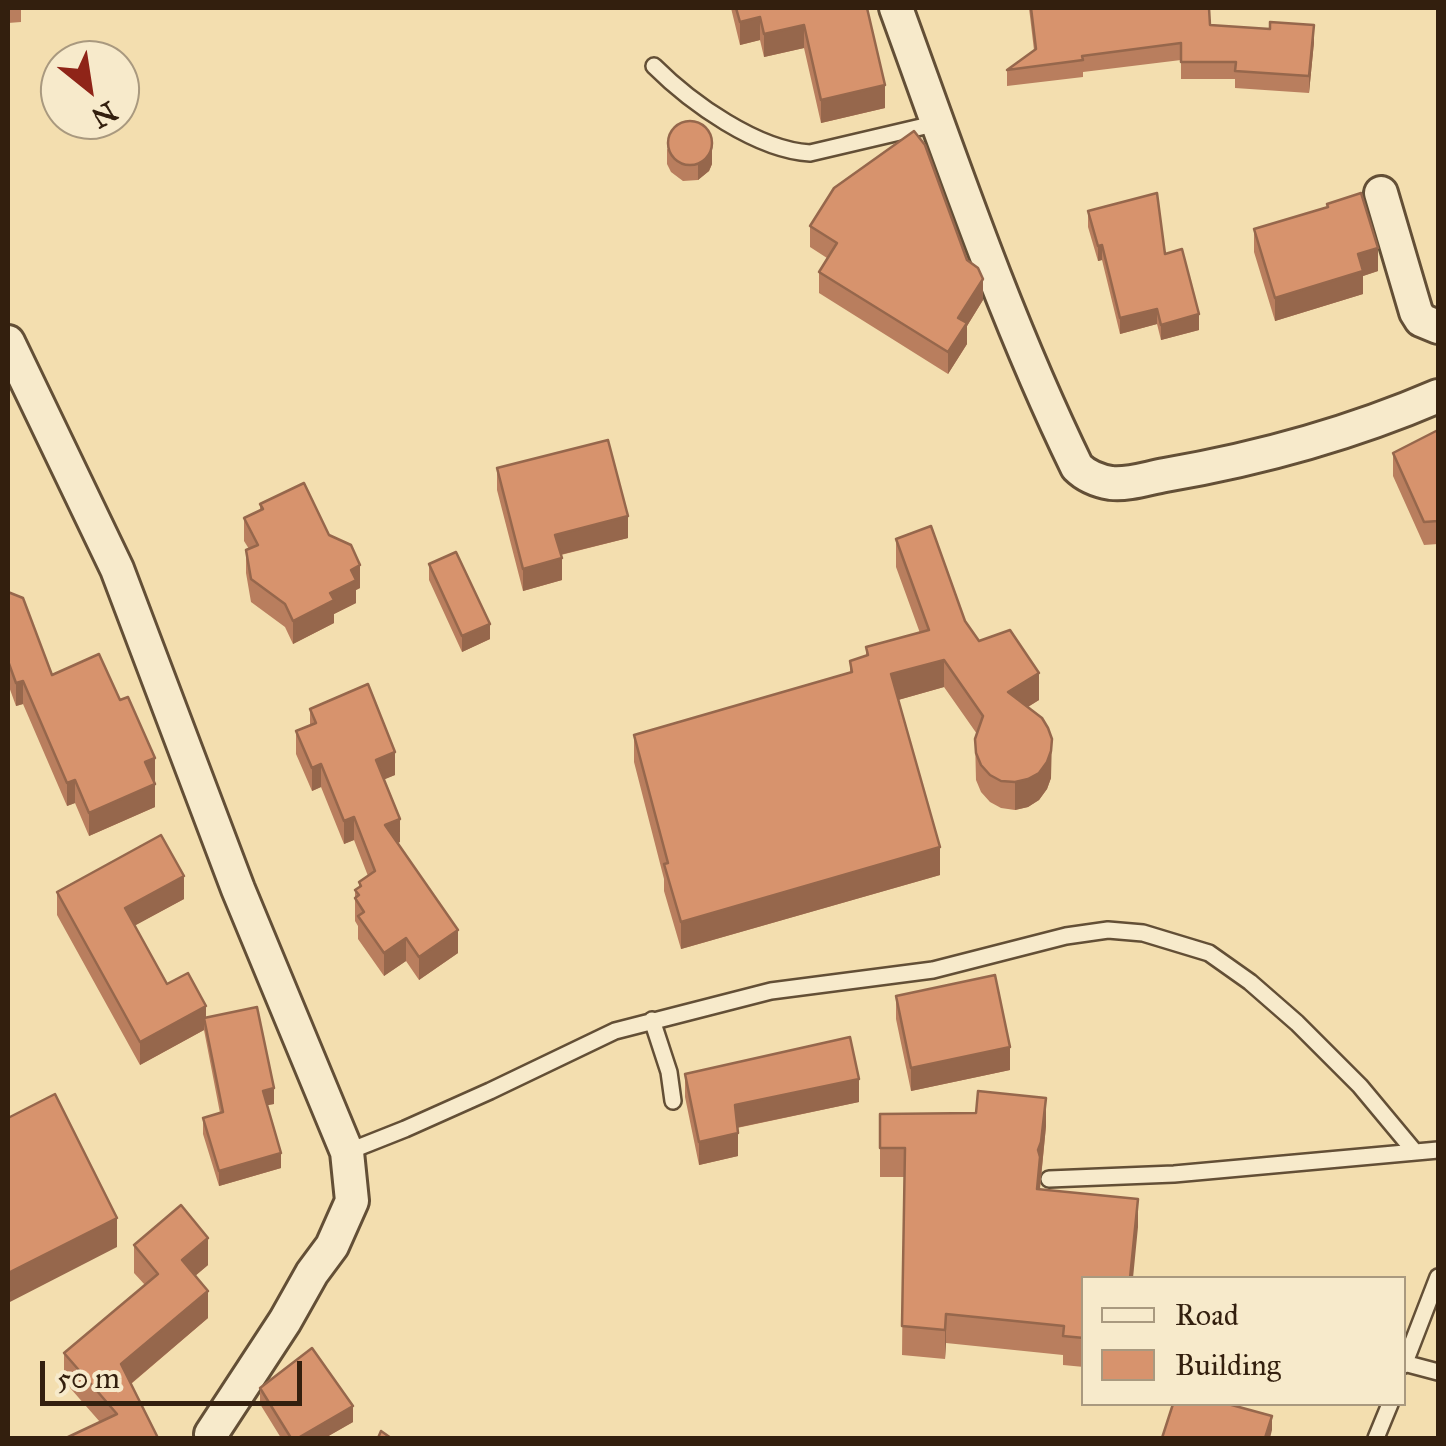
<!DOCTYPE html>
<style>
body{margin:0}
#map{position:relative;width:1446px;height:1446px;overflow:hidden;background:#f3deaf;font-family:"IM FELL Great Primer",serif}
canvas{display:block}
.frame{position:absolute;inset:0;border:10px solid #331f0e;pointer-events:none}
.legend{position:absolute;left:1081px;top:1276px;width:325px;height:130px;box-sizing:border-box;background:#f7eacb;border:2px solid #a9997f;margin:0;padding:12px 18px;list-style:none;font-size:30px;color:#331f0e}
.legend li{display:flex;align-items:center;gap:20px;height:50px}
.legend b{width:50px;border:2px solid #a9997f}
.north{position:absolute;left:40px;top:40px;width:100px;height:100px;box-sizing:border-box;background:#f7eacb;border:2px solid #a9997f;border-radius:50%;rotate:150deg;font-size:28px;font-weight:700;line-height:40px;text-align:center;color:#331f0e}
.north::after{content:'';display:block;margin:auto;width:35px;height:45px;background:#8f2418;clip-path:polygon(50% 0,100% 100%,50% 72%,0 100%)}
.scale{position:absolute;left:40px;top:1361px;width:262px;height:45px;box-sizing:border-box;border:5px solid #331f0e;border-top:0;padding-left:12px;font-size:30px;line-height:35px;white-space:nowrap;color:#331f0e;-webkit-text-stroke:8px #f7eacb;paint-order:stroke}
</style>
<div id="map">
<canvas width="1446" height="1446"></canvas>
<div class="frame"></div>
<ul class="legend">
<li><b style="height:12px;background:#f7eacb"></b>Road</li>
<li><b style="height:28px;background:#d7936d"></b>Building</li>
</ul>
<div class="north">N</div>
<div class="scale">50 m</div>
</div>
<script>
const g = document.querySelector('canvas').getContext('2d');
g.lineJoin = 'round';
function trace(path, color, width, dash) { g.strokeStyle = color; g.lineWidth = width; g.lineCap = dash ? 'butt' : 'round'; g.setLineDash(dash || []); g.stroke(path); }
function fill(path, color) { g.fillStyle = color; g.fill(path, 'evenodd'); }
const lane = new Path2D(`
 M654,66C691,103 757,150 810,153L938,123
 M652,1020L669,1072L673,1101
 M347,1152L405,1129L490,1091L615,1031L771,991L933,970L1066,936L1108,930L1143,933L1209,953L1250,982L1297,1023L1360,1086L1415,1152
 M1049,1179L1174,1174L1438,1150
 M1404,1363L1438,1372
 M1404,1365L1438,1277
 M1376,1438L1390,1404`);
const street = new Path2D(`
 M896,8C952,162 1005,319 1077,467C1086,476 1099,481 1111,483C1128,485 1148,478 1165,475C1258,459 1352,433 1438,396
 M1381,193L1416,312L1421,320L1438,327
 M8,342L117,569L238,889L347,1152L352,1201L332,1246L312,1273L285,1321L211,1434`);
const wall = new Path2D(`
 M8,8H21V22L8,23Z
 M731,8H867L885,108L821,123L804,48L764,57L760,40L740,45Z
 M1029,8H1209L1210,25L1314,42L1309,93L1235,88V79H1181V60L1083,72V77L1007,86V70L1034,50Z
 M667,149L712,164L709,171L698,180L683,181L671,172L667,164Z
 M1327,204L1378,271L1363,276V294L1275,321L1254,252V229L1327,207Z
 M1088,211L1165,254L1199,330L1161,340L1157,324L1120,334L1102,260L1098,261L1088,227Z
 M810,226L967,260L983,300L967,326V344L948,374L819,293V272L827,258L810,247Z
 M1438,430V544L1424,545L1393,476V453Z
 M497,468L628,538L561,555L562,580L523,591L497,490Z
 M260,504L329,535L360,588L356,590V603L334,614V623L293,644L285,627L251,602L246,573V550L249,549L244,541V518L260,511Z
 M896,539L965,621L979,641L1039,700L1028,707L1051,778L1047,789L1039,800L1028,807L1015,810L1001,808L990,802L981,792L976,780L975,739L977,734L944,687L898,700L940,875L681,949L664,891V879L634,762V735L850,673V661L866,656V647L920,633L896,567Z
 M429,564L490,639L462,652L429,580Z
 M8,592L52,675L155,781H154L155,807L89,836L75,803L67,806L23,704L16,706L8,684Z
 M310,709L395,775L384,779L400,842L397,843L458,953L419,980L406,961L384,976L358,939V926L355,921V890L359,888V882L368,876L354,840L344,844L321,787L312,791L296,754V731L310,725Z
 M57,892L184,899L135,925L167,984L206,1018L274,1104L267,1105L281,1168L219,1186L203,1134V1118L220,1113L204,1030L140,1065L57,915Z
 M896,996L1010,1070L911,1091L896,1019Z
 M685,1074L859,1102L737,1128L738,1156L699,1165L685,1097Z
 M880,1114L1046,1126L1040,1189L1138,1227L1084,1278V1367L1063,1365V1355L946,1343L945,1359L902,1355L904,1177H880Z
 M134,1245L208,1265L195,1276L208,1318L131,1384L158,1438L100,1422L64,1381V1353L145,1285L134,1273Z
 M260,1388L353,1422L325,1438H281L260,1404Z`);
const shadedWall = new Path2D(`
 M760,17V40L740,45V22Z
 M804,25V48L764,57V34Z
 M1314,25V42L1309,93V76Z
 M885,85V108L821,123V100Z
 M712,148V164L709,171L698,180V165Z
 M1102,245V260L1098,261V246Z
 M1378,248V271L1363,276V294L1275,321V298L1358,254Z
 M983,279V300L967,326V344L948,374V352L958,318Z
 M1157,309V324L1120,334V318Z
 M1199,314V330L1161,340V325Z
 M628,516V538L555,556V535Z
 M562,558V580L523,591V569Z
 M360,565V588L356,590V603L334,614V623L293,644V621L330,593L351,570Z
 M490,624V639L462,652V636Z
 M944,660V687L891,702V674Z
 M1039,673V700L1008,719V692Z
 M23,681V704L16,706V683Z
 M1052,739L1051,778L1047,789L1039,800L1028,807L1015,810V782Z
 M395,752V775L376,783V760Z
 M155,758V781L145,785V762Z
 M321,764V787L312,791V768Z
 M75,780V803L67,806V783Z
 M155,784V807L89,836V813Z
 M354,817V840L344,844V821Z
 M400,819V842L385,848V825Z
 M940,847V875L681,949V922Z
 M184,876V899L125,931V908Z
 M458,930V953L419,980V957Z
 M406,938V961L384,976V953Z
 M206,1006V1029L204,1018V1030L140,1065V1042Z
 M1010,1047V1070L911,1091V1068Z
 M859,1079V1102L735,1128V1105Z
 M274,1088V1104L263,1106V1091Z
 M1046,1098V1126L1037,1217L1038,1150Z
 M738,1133V1156L699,1165V1142Z
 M281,1153V1168L219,1186V1171Z
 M1138,1199V1227L1133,1278H1130Z
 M117,1218V1247L8,1303V1273Z
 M208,1238V1265L182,1287V1260Z
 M208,1291V1318L121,1392V1364Z
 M946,1314V1343L945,1359V1330Z
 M353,1406V1422L325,1438H298Z
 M1272,1416V1430L1270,1438H1265Z`);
const building = new Path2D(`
 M736,8H867L885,85L821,100L804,25L764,34L760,17L740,22Z
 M1031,8H1209L1210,25L1270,29V22L1314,25L1309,76L1235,71L1236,62H1181V43L1082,56L1083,60L1007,70L1036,49Z
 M668 143a22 22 0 1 1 44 0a22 22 0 1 1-44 0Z
 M914,131L925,145L967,260L978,268L983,279L958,318L967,323L948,352L819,272L837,243L810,226L834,188Z
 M1157,193L1165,254L1182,249L1199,314L1161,325L1157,309L1120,318L1102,245L1098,246L1088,211Z
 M1361,193L1378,248L1358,254L1363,271L1275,298L1254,229L1328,207L1327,204Z
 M1438,430V521L1424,522L1393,453Z
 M608,440L628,516L555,535L562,558L523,569L497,468Z
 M304,483L329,535L351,545L360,565L351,570L356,580L330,593L334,600L293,621L285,604L251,579L246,550L258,545L244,518L263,509L260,504Z
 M931,526L965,621L979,641L1010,630L1039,673L1008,692L1042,718L1048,728L1052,739L1051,751L1047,762L1039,773L1028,779L1015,782L1001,781L990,775L981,765L976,753L975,739L983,716L944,660L891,674L940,847L681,922L664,864L668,863L634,735L852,672L850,661L868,655L866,647L929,630L896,539Z
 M456,552L490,624L462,636L429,564Z
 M8,592L23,598L52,675L99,654L120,700L128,697L155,758L145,762L155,784L89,813L75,780L67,783L23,681L16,683L8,661Z
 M368,684L395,752L376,760L400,819L385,825L458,930L419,957L406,938L384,953L358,916L364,912L355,898L359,895L355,890L361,886L359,882L375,871L354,817L344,821L321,764L312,768L296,731L316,723L310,709Z
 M161,835L184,876L125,908L167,984L188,973L206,1006L140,1042L57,892Z
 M995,975L1010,1047L911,1068L896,996Z
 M257,1007L274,1088L263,1091L281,1153L219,1171L203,1118L223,1112L204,1018Z
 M850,1037L859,1079L735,1105L738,1133L699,1142L685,1074Z
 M978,1091L1046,1098L1041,1142L1038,1150L1040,1157L1037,1189L1138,1199L1130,1278H1084V1338L1063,1336L1064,1326L946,1314L945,1330L902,1326L905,1148H880V1114L976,1113Z
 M55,1094L117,1218L8,1273V1118Z
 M181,1205L208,1238L182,1260L208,1291L121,1364L158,1438H66L117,1414L64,1353L158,1274L134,1245Z
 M312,1348L353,1406L298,1438H291L260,1388Z
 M1173,1404H1228L1272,1416L1265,1438H1162Z
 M381,1431L391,1438H378Z`);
trace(lane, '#634f36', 20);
trace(street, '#634f36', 38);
trace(lane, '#f7eacb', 15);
trace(street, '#f7eacb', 32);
fill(wall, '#b97e5e');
fill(shadedWall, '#96674c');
fill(building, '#d7936d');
trace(building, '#96674c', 2.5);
</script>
